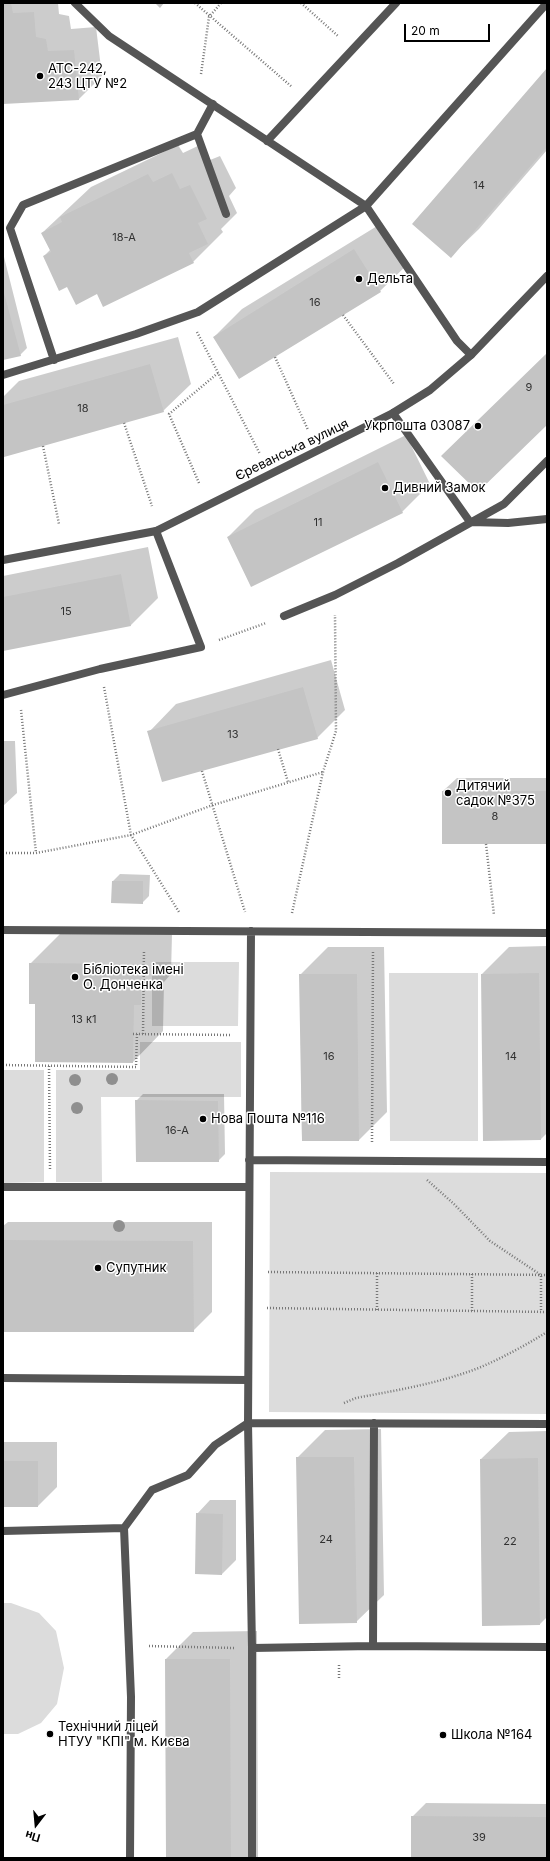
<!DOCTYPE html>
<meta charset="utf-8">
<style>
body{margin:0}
#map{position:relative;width:550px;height:1861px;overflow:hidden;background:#fff;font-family:Inter,sans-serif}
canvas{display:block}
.frame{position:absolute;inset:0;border:4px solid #000;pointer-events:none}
.north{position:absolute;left:16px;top:1805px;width:40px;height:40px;-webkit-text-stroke:3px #fff;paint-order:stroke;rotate:196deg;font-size:11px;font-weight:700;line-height:16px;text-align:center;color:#000}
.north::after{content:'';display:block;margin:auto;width:14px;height:18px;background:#000;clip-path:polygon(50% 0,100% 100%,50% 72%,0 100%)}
.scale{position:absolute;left:404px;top:24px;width:86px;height:18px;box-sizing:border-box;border:2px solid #000;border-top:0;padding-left:5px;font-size:12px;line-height:14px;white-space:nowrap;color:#000;-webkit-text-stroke:3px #fff;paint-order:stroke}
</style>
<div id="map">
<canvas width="550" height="1861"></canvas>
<div class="frame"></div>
<div class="north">Пн</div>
<div class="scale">20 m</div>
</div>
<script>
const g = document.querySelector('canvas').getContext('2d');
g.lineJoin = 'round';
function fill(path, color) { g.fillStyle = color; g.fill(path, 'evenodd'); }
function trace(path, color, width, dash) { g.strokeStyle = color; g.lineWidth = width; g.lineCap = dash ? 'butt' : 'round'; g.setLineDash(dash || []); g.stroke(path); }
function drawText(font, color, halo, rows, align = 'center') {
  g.font = font + ' Inter,sans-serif'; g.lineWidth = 3; g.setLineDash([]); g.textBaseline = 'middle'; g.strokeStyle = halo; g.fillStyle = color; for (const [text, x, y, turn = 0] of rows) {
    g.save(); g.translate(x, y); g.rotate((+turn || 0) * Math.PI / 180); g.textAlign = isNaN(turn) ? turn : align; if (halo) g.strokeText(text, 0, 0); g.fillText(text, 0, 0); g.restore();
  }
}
const green = new Path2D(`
 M152,962H239L238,1026H152Z
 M389,973H478V1141H390Z
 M140,1042H241V1097H101L102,1182H56V1070H140Z
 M3,1070H44V1182L3,1183Z
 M270,1172L547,1173V1414L269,1412Z
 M3,1603H11L39,1613L56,1631L64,1668L57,1704L41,1723L18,1734H3Z`);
const shadow = new Path2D(`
 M3,3H58L59,14L69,16L71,29L96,27L102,76L79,99L3,103Z
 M547,70V150L479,229L451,256Z
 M202,144L210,160L220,156L236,188L229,196L237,213L221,229L223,232L193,262L97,293L67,285L44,256L50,250L42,233L91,187L178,145L183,153Z
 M382,223L408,264L380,291L214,337L242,309Z
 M3,253L27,348L20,355L3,359Z
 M178,337L191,384L163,411L4,456L3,450V397L19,381Z
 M406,435L430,484L402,512L228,537L255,510Z
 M148,547L158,598L131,625L3,650V576Z
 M331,660L345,710L317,738L149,732L176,704Z
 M3,741H15L17,793L3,806Z
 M457,778H547V843L443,791Z
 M120,874L150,875L149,896L142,903L113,881Z
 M61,933L172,934L171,974L164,982L163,1031L133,1062L30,964Z
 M547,946V1133L541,1139L482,974L509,947Z
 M328,947H384L387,1112L359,1140H302L300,975Z
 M143,1094H224L225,1154L218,1161L136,1101Z
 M8,1222H212V1312L193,1331H3V1226Z
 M381,1429L384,1595L356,1622L297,1458L325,1430Z
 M547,1431V1617L540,1624L481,1459L509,1432Z
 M3,1442H57V1487L38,1506H3Z
 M210,1500H236V1560L222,1574L197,1514Z
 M257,1631L258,1858H167L166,1659L193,1632Z
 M426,1803L547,1804V1858H412V1817Z`);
const building = new Path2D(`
 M3,3H11L13,13L34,12L36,37L46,39L48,51L74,50L79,100L3,104Z
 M155,3H164L160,8Z
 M547,68V147L451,258L412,224Z
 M172,173L180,189L190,185L207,219L198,223L208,244L189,253L194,263L103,307L97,294L76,305L67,287L59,291L43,256L51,252L41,233L62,222L60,217L148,174L153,182Z
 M354,249L381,292L239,379L213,337Z
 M3,289L21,356L3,360Z
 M547,353V425L478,492L441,456Z
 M150,364L164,412L4,457L3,405Z
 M378,462L403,513L251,587L227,537Z
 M121,574L131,626L3,651V597Z
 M303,687L318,739L162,782L147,731Z
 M442,791H547V844H442Z
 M112,881H143V904L111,903Z
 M29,963L142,964L141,1005H134L133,1063L35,1062V1004H29Z
 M539,973L541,1140L483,1141L481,974Z
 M299,974H357L359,1141H302Z
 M135,1100L218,1101L219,1162H136Z
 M3,1240L193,1241L194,1332H3Z
 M296,1457H354L357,1623L299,1624Z
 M538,1458L540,1625L482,1626L480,1459Z
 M3,1461H38V1507H3Z
 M196,1513L223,1514L222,1575L195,1574Z
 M165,1659H230L231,1858H166Z
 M411,1816L547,1817V1858H411Z`);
const path = new Path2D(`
 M195,3L292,87
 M301,3L339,37
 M201,74L209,17L221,3
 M343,315L394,384
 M197,332L260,454
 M275,357L308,430
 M124,423L152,506
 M43,446L59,524
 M199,483L169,414L218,373
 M219,640L266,623
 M104,687L131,835L179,912
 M21,710L36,853
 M278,749L288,782
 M202,771L245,912
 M486,844L494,915
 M3,853H36L131,835L213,805L323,772
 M292,913L323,772L336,731L335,615
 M133,1034L232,1035
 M143,1034L144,950
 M3,1065L136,1067L137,1034
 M49,1066L50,1169
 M372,1142L373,951
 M427,1180L455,1205L490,1241L541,1275V1312
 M268,1272L547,1275
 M377,1273V1310
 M472,1274V1311
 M267,1308L547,1312
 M344,1403L356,1398C398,1390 441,1383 481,1367C504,1357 526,1345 547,1332
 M149,1646L234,1648
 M339,1678V1665`);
const lane = new Path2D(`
 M75,3L109,36L366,206L457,341L471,355
 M213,104L197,134L226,214
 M267,141L396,3
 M54,360L10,228L23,205L197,134
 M3,375L136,334L198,312L366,206L547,3
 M393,413L470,522
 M471,522L508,523L547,519
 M284,616L335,595L398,563L504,504L547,461
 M3,695L100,669L201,647L156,531
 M3,930L547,933
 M251,931L248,1423L252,1648V1858
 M249,1160L547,1162
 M3,1187H249
 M3,1378L248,1380
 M3,1531L124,1528
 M373,1646L374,1423
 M252,1648L373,1646L547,1647
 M130,1858L131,1697L124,1528L152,1490L188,1475L215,1445L248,1423L547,1424`);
const street = new Path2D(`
 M3,560L156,531L393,413L430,390L471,355L547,276`);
const trees = [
 [112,1079],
 [75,1080],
 [77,1108],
 [119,1226]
];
const markers = [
 [40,76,4,"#000"],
 [359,279,4,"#000"],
 [478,426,4,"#000"],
 [385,488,4,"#000"],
 [448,793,4,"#000"],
 [75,977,4,"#000"],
 [203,1119,4,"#000"],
 [98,1268,4,"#000"],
 [50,1734,4,"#000"],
 [443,1735,4,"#000"]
];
const numberNames = [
 ["14",479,186],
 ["18-А",124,238],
 ["16",315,303],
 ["9",529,388],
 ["18",83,409],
 ["11",318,523],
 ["15",66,612],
 ["13",233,735],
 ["8",495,817],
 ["13 к1",84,1020],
 ["16",329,1057],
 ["14",511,1057],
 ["16-А",177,1131],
 ["24",326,1540],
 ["22",510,1542],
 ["39",479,1838]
];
const poiNames = [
 ["АТС-242,",48,69],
 ["243 ЦТУ №2",48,84],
 ["Дельта",367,279],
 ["Укрпошта 03087",470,426,"right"],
 ["Дивний Замок",393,488],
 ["Дитячий",456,786],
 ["садок №375",456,801],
 ["Бібліотека імені",83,970],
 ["О. Донченка",83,985],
 ["Нова Пошта №116",211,1119],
 ["Супутник",106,1268],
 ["Технічний ліцей",58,1727],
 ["НТУУ \"КПІ\" м. Києва",58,1742],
 ["Школа №164",451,1735]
];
const streetNames = [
 ["Єреванська вулиця",292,450,-26]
];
fill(green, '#dcdcdc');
fill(shadow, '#0003');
fill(building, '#c4c4c4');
trace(path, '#777', 2.5, [1, 2]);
trace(lane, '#555', 8);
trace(street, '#555', 8);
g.fillStyle = '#8f8f8f';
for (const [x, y] of trees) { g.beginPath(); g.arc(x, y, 6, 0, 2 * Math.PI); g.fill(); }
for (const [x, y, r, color] of markers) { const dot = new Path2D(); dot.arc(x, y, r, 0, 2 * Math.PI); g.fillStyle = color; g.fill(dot); trace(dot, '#fff', 1.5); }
drawText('11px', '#313131', null, numberNames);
drawText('13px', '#000', '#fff', poiNames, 'left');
drawText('13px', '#000', '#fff', streetNames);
</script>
